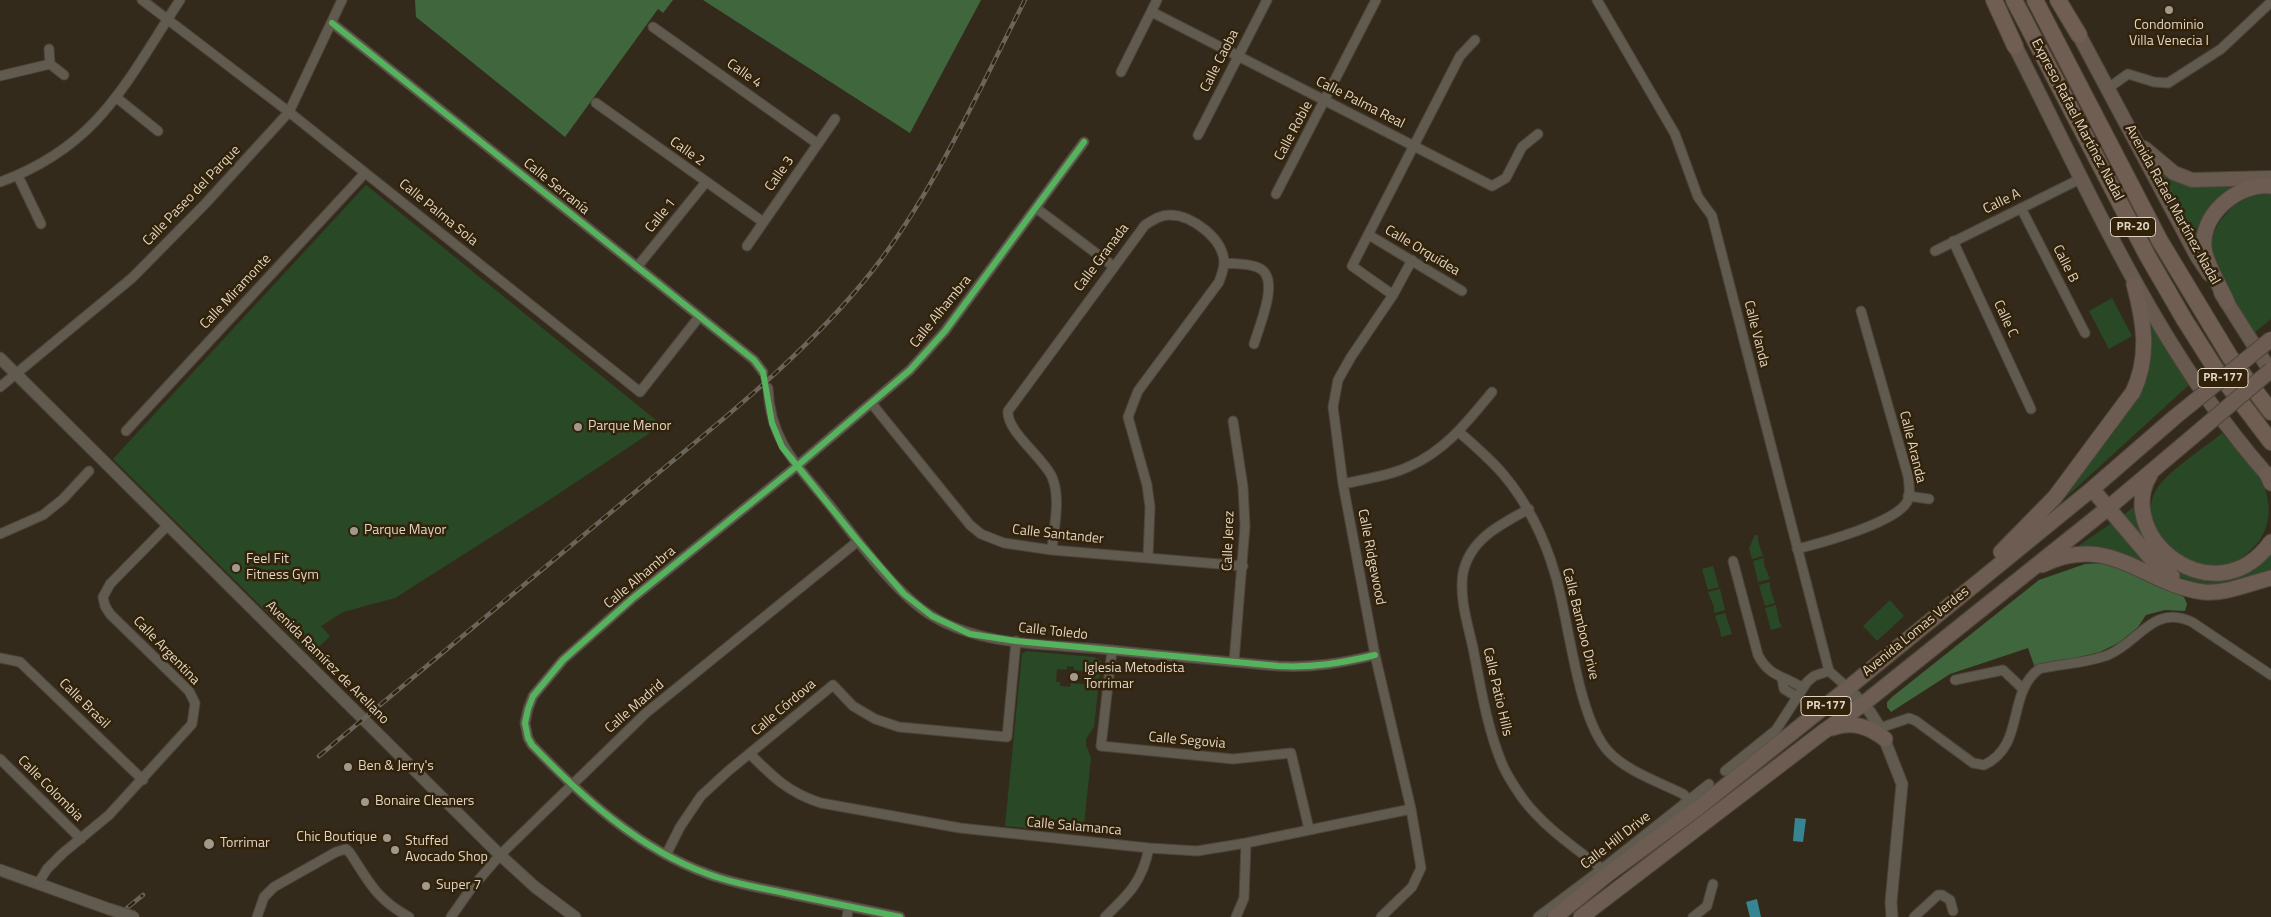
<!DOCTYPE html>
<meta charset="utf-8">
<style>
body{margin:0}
canvas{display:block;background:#332a1c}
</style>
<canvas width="2271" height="917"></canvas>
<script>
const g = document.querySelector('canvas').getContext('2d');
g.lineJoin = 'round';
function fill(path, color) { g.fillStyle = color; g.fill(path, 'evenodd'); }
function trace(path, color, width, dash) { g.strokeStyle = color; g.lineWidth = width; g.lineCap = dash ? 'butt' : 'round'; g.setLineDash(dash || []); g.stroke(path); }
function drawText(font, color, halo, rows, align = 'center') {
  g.font = font + ' "Titillium Web",sans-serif'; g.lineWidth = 5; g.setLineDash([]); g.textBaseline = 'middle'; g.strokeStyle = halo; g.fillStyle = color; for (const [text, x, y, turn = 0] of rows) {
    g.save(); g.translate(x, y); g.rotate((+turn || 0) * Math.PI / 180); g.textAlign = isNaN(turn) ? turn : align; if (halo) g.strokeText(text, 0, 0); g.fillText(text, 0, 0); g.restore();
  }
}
const green = new Path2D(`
 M2159,168L2250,184L2232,192L2202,250L2156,171Z
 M366,185L662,425L543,504L395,598L343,612L321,626L330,636L317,649L326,658L319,664L113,459Z
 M2271,193V319L2254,333L2212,261V236L2220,221L2233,206L2253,195Z
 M2112,298L2132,336L2109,349L2089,311Z
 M2149,318L2169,354L2190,384L2053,509L2111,436L2135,400Z
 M2222,433C2234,448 2255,467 2263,484C2271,503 2271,524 2259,541C2251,551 2242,559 2230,564C2204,574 2168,552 2155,531C2147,519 2150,498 2158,487C2171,469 2204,448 2222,433Z
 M2136,505L2181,571C2218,589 2246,581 2271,550V573C2256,577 2224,589 2210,588C2173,585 2146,543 2121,517Z
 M2113,522L2160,573L2068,553Z
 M1755,535H1758V541L1763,556L1752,559L1749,548Z
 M1764,558V565L1770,579L1758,582L1753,561Z
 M1713,566L1719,587L1708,590L1702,569Z
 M1770,582V588L1775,603L1765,606L1759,585Z
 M1720,589L1725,610L1714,613V607L1708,592Z
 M1890,600L1904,616L1877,641L1863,626Z
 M1776,605L1779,621L1782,627L1771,630L1765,608Z
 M1725,613L1732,634L1721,637L1720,630L1715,616Z
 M1026,651L1094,657L1101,661L1094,727L1086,739V745L1091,758L1083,834L1005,826L1022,654ZM1067,666L1074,667V670L1092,672L1090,685L1071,683L1070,687L1060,686V682H1056L1057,669L1067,670Z`);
const forest = new Path2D(`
 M415,0H673L663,13L658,9L565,137L416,17Z
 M703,0H981L910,133Z
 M2105,563L2153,580L2184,597L2187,604L2185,611L2165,610L2146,615L2138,627L2120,642L2100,652L2035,668L2028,648L1950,674L1891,712L1887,707V702L1892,697L2039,580L2085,564Z`);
const water = new Path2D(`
 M1795,818L1806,819L1803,842L1793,841Z
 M1757,899L1761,917H1750L1746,902Z`);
const minorTunnel = new Path2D(`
 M763,372L768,388`);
const minor = new Path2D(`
 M142,0L289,112L640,392L699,317
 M1597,0L1675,134L1698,197L1712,216L1829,671L1848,688
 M1152,12L1492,186L1506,178L1522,147L1538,134
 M332,23L754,360L763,372
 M653,27L818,144
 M49,49L50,64L64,75
 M1121,72L1157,0
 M0,76L50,64
 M2107,89L2128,74L2154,82L2168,83L2221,49L2271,2
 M117,98L158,131
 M596,103L763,222
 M1198,135L1267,0
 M18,176L41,224
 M0,182C99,146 126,82 180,0
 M1276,194L1376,0
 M1036,208L1113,266
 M2021,208L2085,333
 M1369,235L1462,291
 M1953,241L2031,409
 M747,246L835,119
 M1935,251L2082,178
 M1224,263C1234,264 1250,263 1259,268C1281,278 1259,326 1254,344
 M637,267L706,182
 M1393,295L1352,266L1460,56L1475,40
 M0,387L132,278L205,204L289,112L342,0
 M768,388C770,443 800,468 832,508C858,541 897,595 932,616C981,646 1045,644 1101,649C1160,655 1219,661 1278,666C1312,668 1342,663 1375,655
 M872,404L970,525L981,534L1004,543L1052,550L1243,566
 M1233,421L1243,487L1245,526L1234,662
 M126,431L365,173
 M1459,432C1474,445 1490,459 1503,474C1527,502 1545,539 1555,574C1569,619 1577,717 1608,751C1626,771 1659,782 1683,794L1690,801
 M1343,484C1364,479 1390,476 1410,466C1446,450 1468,421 1492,392
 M1908,496L1929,499
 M1529,509C1501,524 1470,539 1463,573C1459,598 1468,625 1473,648C1481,688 1487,729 1503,766C1508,777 1516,789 1523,799C1544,827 1574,847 1602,869
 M0,534L43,515L63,499L89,471
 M1797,549C1821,543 1895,523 1907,502C1911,494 1909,484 1908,476L1861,311
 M1052,550C1054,527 1061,498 1052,477C1043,457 1006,431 1008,411L1145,225C1153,220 1160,215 1170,215C1192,215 1224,239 1224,263C1224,269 1221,276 1219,282L1138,391L1128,417L1147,485L1150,507L1148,557
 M1733,561L1758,655C1769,677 1785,676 1803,688
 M1112,650L1101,746L1233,759L1291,753L1309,829
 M0,658L20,662L143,780
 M1782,679L1784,689L1797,697
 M1955,680L2003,670L2023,689
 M1880,728L1909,718L1916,721L1973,763L1984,765C2026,745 2006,694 2039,669C2060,664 2088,663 2108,655C2140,642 2152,604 2192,622L2271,675
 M750,754C773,777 789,793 821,803L960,828L1149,848L1197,851L1246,843L1411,809
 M0,759L81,839
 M1725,771L1776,730L1807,682L1814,676L1829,671
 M666,855L680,827L701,796L727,772L833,685L853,706L875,719L899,727L1007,737L1016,641
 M38,884L47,869L63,853L109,815L192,724L195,703L189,691L110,614L105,606L103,597L110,584L168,525
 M257,917L264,897L274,887L336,852L346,849L350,853C370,883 376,899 409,917
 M451,917L470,890L500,855L646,713L858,541
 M847,917L849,906
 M900,917C863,909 826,902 789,894C762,888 734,884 708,874C639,849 582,797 532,745L528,738L525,723L528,709L533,696L563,660L633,598L797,466L910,370L945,331L1084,142
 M1105,917C1129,894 1142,882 1149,848
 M1236,917L1244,898L1246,843
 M1381,917L1412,887L1421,868L1411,809L1375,655L1343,484L1333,407L1338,380L1351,357L1393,295L1412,260
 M1538,917L1602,869L1709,784
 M1693,917L1707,906L1713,884
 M1914,917L1938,895H1942L1950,900L1953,911`);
const tertiary = new Path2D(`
 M0,358L500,855L535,887L575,917
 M1848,688L1870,712L1880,728L1902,784L1891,902L1892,917
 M0,870L109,909`);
const primary = new Path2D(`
 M2079,35L2197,256L2209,274
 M2015,46C2091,195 2158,353 2271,479
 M2144,148L2174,173L2192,180L2271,178
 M2221,293L2271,372`);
const trunk = new Path2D(`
 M2227,302C2220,286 2209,269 2205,253C2196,217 2238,182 2271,186
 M2267,474L2271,483
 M2150,475C2113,537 2215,619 2271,542
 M2092,489L2155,563L2172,576
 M2001,552L2055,497L2133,392C2150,356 2144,321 2134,284
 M2042,565C2110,531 2144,585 2204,592C2226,594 2250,583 2271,578
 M1832,728C1852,721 1868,726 1885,739
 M1555,917L1608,874L1698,808L1848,688L2092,489L2175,417
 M1581,917L1823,732L1863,704L2108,508L2191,438`);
const motorway = new Path2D(`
 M1994,0L2015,46
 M2014,0L2147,255L2184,319L2215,368L2271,442
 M2035,0L2160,241L2230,357L2271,412
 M2058,0L2079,35`);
const rail = new Path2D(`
 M319,756C424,668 529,580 634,493C718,423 805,356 873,270C936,189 978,91 1025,0
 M116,917L143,895`);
const tertiaryBridge = new Path2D(`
 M109,909L134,917`);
const trunkBridge = new Path2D(`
 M2175,417L2271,339
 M2191,438L2271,370`);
const cycleway = new Path2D(`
 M332,23L754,360L763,372L772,423L782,447L858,541L904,594L932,616L970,634L1016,641L1278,666C1312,668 1342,663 1375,655
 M900,917C863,909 826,902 789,894C762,888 734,884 708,874C639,849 582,797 532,745L528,738L525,723L528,709L533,696L563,660L633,598L797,466L910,370L945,331L1084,142`);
const markers = [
 [2169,10,5,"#a3998b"],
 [578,427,5,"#a3998b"],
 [354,531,5,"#a3998b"],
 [236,568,5,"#a3998b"],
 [1074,677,5,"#a3998b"],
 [348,767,5,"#a3998b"],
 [365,802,5,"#a3998b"],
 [387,838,5,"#a3998b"],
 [209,844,6,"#a3998b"],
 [395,850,5,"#a3998b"],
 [426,886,5,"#a3998b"]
];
const shields = [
 [2133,227,45],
 [2223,378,50],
 [1826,706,50]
];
const shieldNames = [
 ["PR-20",2133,227],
 ["PR-177",2223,378],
 ["PR-177",1826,706]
];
const poiNames = [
 ["Condominio",2169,26,"center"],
 ["Villa Venecia I",2169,42,"center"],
 ["Parque Menor",588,427],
 ["Parque Mayor",364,531],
 ["Feel Fit",246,560],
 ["Fitness Gym",246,576],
 ["Iglesia Metodista",1084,669],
 ["Torrimar",1084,685],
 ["Ben & Jerry's",358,767],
 ["Bonaire Cleaners",375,802],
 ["Chic Boutique",377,838,"right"],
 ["Stuffed",405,842],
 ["Avocado Shop",405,858],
 ["Torrimar",220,844],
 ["Super 7",436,886]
];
const streetNames = [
 ["Calle Caoba",1220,61,-63],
 ["Calle 4",744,74,35],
 ["Calle Palma Real",1360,103,27],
 ["Expreso Rafael Martínez Nadal",2077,120,62],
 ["Calle Roble",1294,131,-62],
 ["Calle 2",687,152,35],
 ["Calle 3",780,174,-55],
 ["Calle Serranía",556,187,39],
 ["Calle Paseo del Parque",192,196,-46],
 ["Calle A",2002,202,-26],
 ["Avenida Rafael Martínez Nadal",2172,205,61],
 ["Calle Palma Sola",438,213,39],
 ["Calle 1",661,216,-51],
 ["Calle Orquídea",1422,251,31],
 ["Calle Granada",1102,258,-53],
 ["Calle B",2065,264,63],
 ["Calle Miramonte",236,292,-47],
 ["Calle Alhambra",941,312,-51],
 ["Calle C",2005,319,65],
 ["Calle Vanda",1756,334,76],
 ["Calle Aranda",1912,447,76],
 ["Calle Santander",1058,535,6],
 ["Calle Jerez",1229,541,-88],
 ["Calle Ridgewood",1371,557,79],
 ["Calle Alhambra",640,578,-40],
 ["Calle Bamboo Drive",1580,624,76],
 ["Calle Toledo",1053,632,6],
 ["Avenida Lomas Verdes",1916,632,-39],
 ["Calle Argentina",166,651,46],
 ["Avenida Ramírez de Arellano",327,663,45],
 ["Calle Patio Hills",1497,692,77],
 ["Calle Brasil",84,704,44],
 ["Calle Madrid",635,707,-41],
 ["Calle Córdova",784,708,-40],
 ["Calle Segovia",1187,741,5],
 ["Calle Colombia",50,789,45],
 ["Calle Salamanca",1074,827,5],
 ["Calle Hill Drive",1616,841,-38]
];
fill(green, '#294826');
fill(forest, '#40663e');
fill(water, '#378492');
trace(minorTunnel, '#4d4436', 9, [9, 4.5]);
trace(minor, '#4d453b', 11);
trace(tertiary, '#4d453b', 13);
trace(primary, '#4d453b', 16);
trace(trunk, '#4d453b', 17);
trace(motorway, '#4d453b', 18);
trace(minor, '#615a4f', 9);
trace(tertiary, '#615a4f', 11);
trace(primary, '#685a4f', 14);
trace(trunk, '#6c5c51', 15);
trace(motorway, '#715e53', 16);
trace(rail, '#6a655b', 4.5);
trace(rail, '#322209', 2.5, [8]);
trace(tertiaryBridge, '#4d453b', 13, []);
trace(trunkBridge, '#4d453b', 17, []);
trace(tertiaryBridge, '#615a4f', 11);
trace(trunkBridge, '#6c5c51', 15);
trace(cycleway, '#56b35d', 6);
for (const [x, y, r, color] of markers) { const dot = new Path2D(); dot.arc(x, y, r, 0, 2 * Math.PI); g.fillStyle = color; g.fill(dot); trace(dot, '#322209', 2); }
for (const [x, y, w] of shields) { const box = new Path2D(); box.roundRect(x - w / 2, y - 9.5, w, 19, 4); g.fillStyle = '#322209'; g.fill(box); trace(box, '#dfd5c7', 1); }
drawText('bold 12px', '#dfd5c7', null, shieldNames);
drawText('14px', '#dfd5c7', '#322209', poiNames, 'left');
drawText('14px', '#dfd5c7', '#322209', streetNames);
</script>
